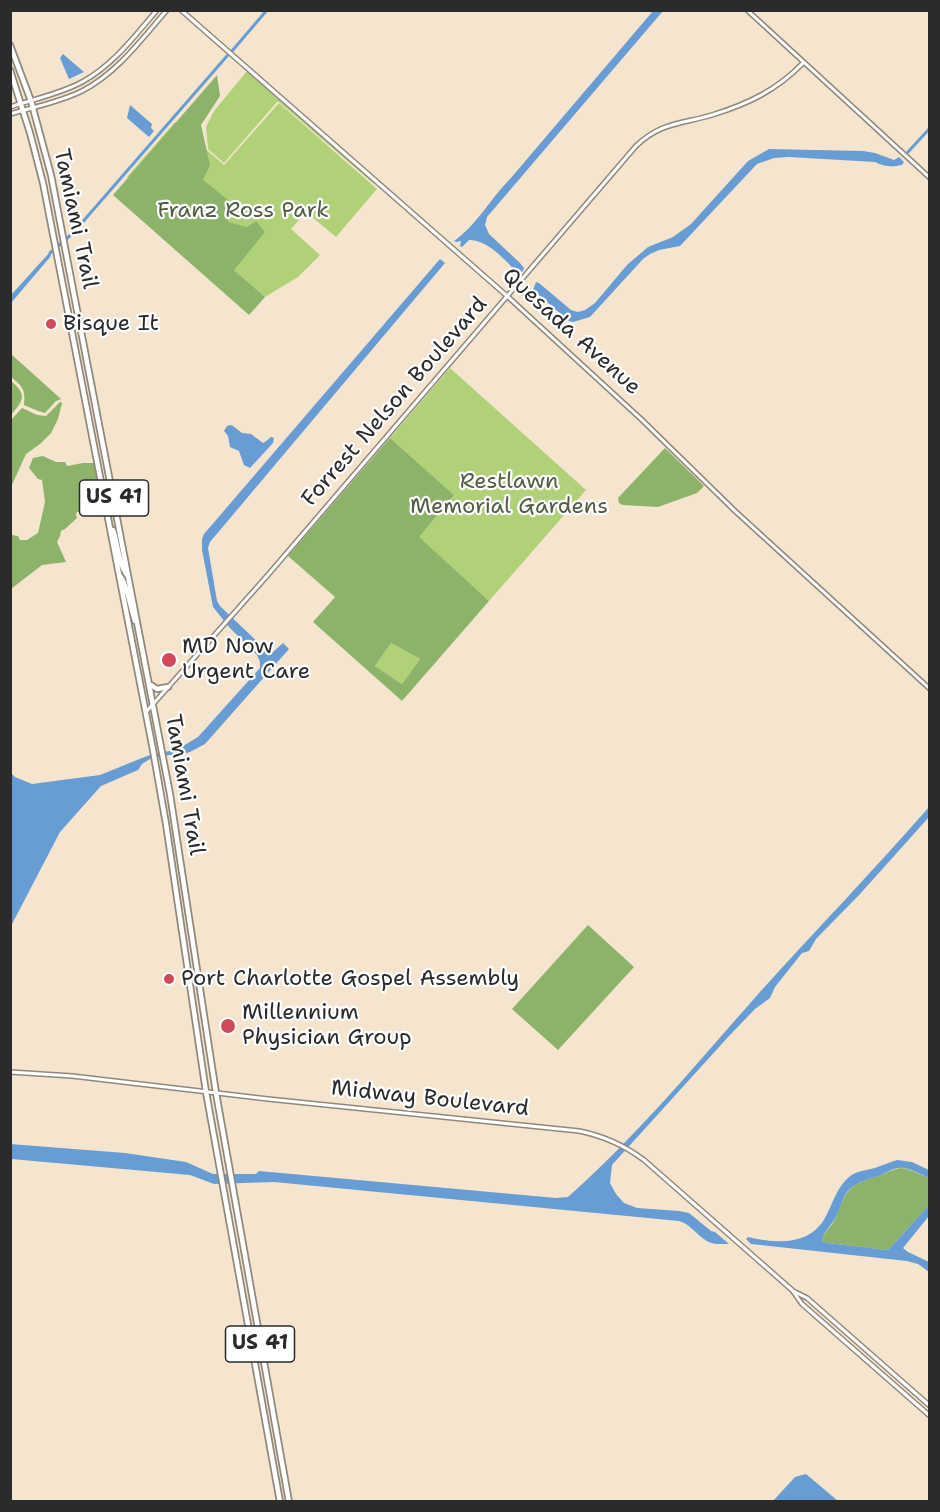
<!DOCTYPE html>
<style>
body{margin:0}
#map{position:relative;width:940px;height:1512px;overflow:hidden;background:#f5e5ce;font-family:"Shantell Sans",sans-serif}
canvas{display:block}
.frame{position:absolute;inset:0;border:12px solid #2b2b2b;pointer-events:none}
</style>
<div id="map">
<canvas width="940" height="1512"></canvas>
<div class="frame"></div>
</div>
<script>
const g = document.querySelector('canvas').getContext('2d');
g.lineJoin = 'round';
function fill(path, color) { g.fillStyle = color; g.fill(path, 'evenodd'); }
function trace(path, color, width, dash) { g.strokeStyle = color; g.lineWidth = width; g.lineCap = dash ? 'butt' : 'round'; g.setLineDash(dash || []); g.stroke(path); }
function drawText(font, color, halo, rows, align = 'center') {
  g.font = font + ' "Shantell Sans",sans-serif'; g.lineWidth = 4.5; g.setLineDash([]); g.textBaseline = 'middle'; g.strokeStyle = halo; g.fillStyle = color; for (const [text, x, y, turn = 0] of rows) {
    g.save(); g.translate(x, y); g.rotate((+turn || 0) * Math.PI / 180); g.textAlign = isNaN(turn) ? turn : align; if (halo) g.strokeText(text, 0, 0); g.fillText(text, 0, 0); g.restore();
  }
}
const green = new Path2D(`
 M247,71L375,183L374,184L279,102H277L224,163L208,149L206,127L214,111Z
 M279,103L377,189L336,237L306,212L291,229L320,255L298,277L265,297L127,177L175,122L224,165Z
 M450,368L586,490L489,601L418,537L454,495L390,438Z
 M391,643L420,659L402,684L375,666Z`);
const forest = new Path2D(`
 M217,75L220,96L201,125L210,165L203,180L233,204L228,222L247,227L256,221L265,232L234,270L265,297L249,315L113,195Z
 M11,354L61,399L56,401L45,413L38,411L24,405C26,389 22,386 11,377Z
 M11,381C28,395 23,401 11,415Z
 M60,402L62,403L58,419L51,433L40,444L26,454L11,487V420L22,408L37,415L46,416Z
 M390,438L454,495L419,537L489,601L402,701L313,622L335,597L288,556ZM391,643L420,659L402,684L375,666Z
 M665,448L704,486L697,493L658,507L623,505L619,503L618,498Z
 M43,456L56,462H65L67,466L83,463H95L103,507L77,512L76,514L77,518L65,529L61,531L60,536L57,542L66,562L42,565L11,589V518L12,535L18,536L20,540H27L38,533L45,502L42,480L38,479L29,468L33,458Z
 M588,925L634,967L558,1050L512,1009Z
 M901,1168C911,1169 920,1175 929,1178V1205L889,1249L885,1250L828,1243L822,1241C823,1233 830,1228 834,1221C839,1213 840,1203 846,1194C853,1183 866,1180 878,1176C886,1173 893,1169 901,1168Z`);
const water = new Path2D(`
 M653,11H663L487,217L485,225L489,234L520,263L524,268L523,271L521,272L515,270C503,258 487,240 469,240L462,247L460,246L461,241L456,242L454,241C476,226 491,198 510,179Z
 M63,54L84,72L69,79L60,58Z
 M130,105L152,124L151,128L154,131L149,137L127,118Z
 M769,149L863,151L875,153L894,160L899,157L904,162L902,165C891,167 885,167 875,162L789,157L774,158L757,164L680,246L659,250L650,254L643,259L590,317L573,322L569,321L533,290L536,282L539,283L571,310L578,312L585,310L595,303L627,265L648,247L673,237L691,224L748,161Z
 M50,252L51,256L11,303V295Z
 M440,259L445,263L210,542L208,548L217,601L220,606L265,649L273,652L283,643L289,649L205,744L190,752L179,755H169L150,759L142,764L138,770L101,786L60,832L11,926V773L15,777L32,784L100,775L147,756L178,749L198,737L260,668V662L257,655L229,627L213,607L202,550V539L204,534Z
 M230,425L233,426L242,433L251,434L263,443L265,442L271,437L274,438L273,443L250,468L244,465L239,451L230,447L228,436L224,431L227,426Z
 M929,807V817L860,894L816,939L809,951L802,953L775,987L770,998L755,1009L729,1036L612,1165L610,1183L616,1194L624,1203L637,1208L679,1211L689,1213L711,1231L715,1232L729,1244C720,1244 711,1245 704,1239C695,1233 690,1224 679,1221L274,1182L214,1184L190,1175L11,1159L10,1144L125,1153L186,1162L213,1174H256L259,1171L556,1198L568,1197C638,1135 698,1062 760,992C816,930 874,870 929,807Z
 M897,1160L912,1162L929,1170V1178C921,1175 912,1169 903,1168C895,1167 888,1172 881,1175C868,1180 853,1182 845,1195C841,1202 840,1210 836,1217C832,1225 823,1232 822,1241L828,1243L886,1250L889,1249L929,1205V1216L903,1248L908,1252L929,1262V1272L918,1264L907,1261L751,1244L746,1239L748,1237C776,1244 811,1246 826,1216C833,1203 837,1187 849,1177C856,1171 867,1170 875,1168C883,1165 890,1162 897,1160Z
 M806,1474L838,1501H773L795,1477Z`);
const canal = new Path2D(`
 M232,51L267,10
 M908,152L930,128
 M50,253L73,233L227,56`);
const secondary = new Path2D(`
 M181,10L507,296L641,419L735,511L930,689
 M747,10L930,178
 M10,107C34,99 60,94 82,82C113,65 134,37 157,10
 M10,114C34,107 60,102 82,91C117,73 141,40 167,10
 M146,712L267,576L636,146C661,122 682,124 712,115C748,104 777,90 803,63
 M10,1072L72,1076L268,1099L579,1131C604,1136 624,1145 644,1160L792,1290L802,1304L930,1416
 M793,1291L807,1298L930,1406`);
const primary = new Path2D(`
 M10,45L31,101L51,175L170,794L216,1093L289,1502
 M10,70L30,133L43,183L153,750L166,824L206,1092L280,1502
 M113,530C118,544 118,564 128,576
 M120,576C127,584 131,609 135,621
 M151,685L157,689L168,687`);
const markers = [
 [51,324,6,"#d1495b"],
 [169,660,8,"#d1495b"],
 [169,979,6,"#d1495b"],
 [228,1026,8,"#d1495b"]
];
const shields = [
 [114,498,69],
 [260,1344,69]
];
const shieldNames = [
 ["US 41",114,498],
 ["US 41",260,1344]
];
const parkNames = [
 ["Franz Ross Park",243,211],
 ["Restlawn",509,482],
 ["Memorial Gardens",509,507]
];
const streetNames = [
 ["Tamiami Trail",75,219,78],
 ["Quesada Avenue",571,332,42],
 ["Forrest Nelson Boulevard",395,402,-49],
 ["Tamiami Trail",184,785,80],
 ["Midway Boulevard",430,1099,6]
];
const poiNames = [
 ["Bisque It",63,324],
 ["MD Now",182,647],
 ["Urgent Care",182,672],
 ["Port Charlotte Gospel Assembly",181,979],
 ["Millennium",242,1013],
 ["Physician Group",242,1038]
];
fill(green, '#b1d179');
fill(forest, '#8cb369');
fill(water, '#679dd4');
trace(canal, '#679dd4', 3);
trace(secondary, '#90887c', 6);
trace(primary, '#90887c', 8);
trace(secondary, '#fff', 3);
trace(primary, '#fff', 4.5);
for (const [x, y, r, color] of markers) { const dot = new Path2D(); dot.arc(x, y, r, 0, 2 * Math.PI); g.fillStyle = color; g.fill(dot); trace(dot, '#fff', 2); }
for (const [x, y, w] of shields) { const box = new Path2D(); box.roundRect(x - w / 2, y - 18, w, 36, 4.5); g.fillStyle = '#fff'; g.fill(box); trace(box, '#2b2b2b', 1.5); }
drawText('bold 21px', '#2b2b2b', null, shieldNames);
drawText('22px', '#535d42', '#fff', parkNames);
drawText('22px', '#2b2b2b', '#fff', streetNames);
drawText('22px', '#2b2b2b', '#fff', poiNames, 'left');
</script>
